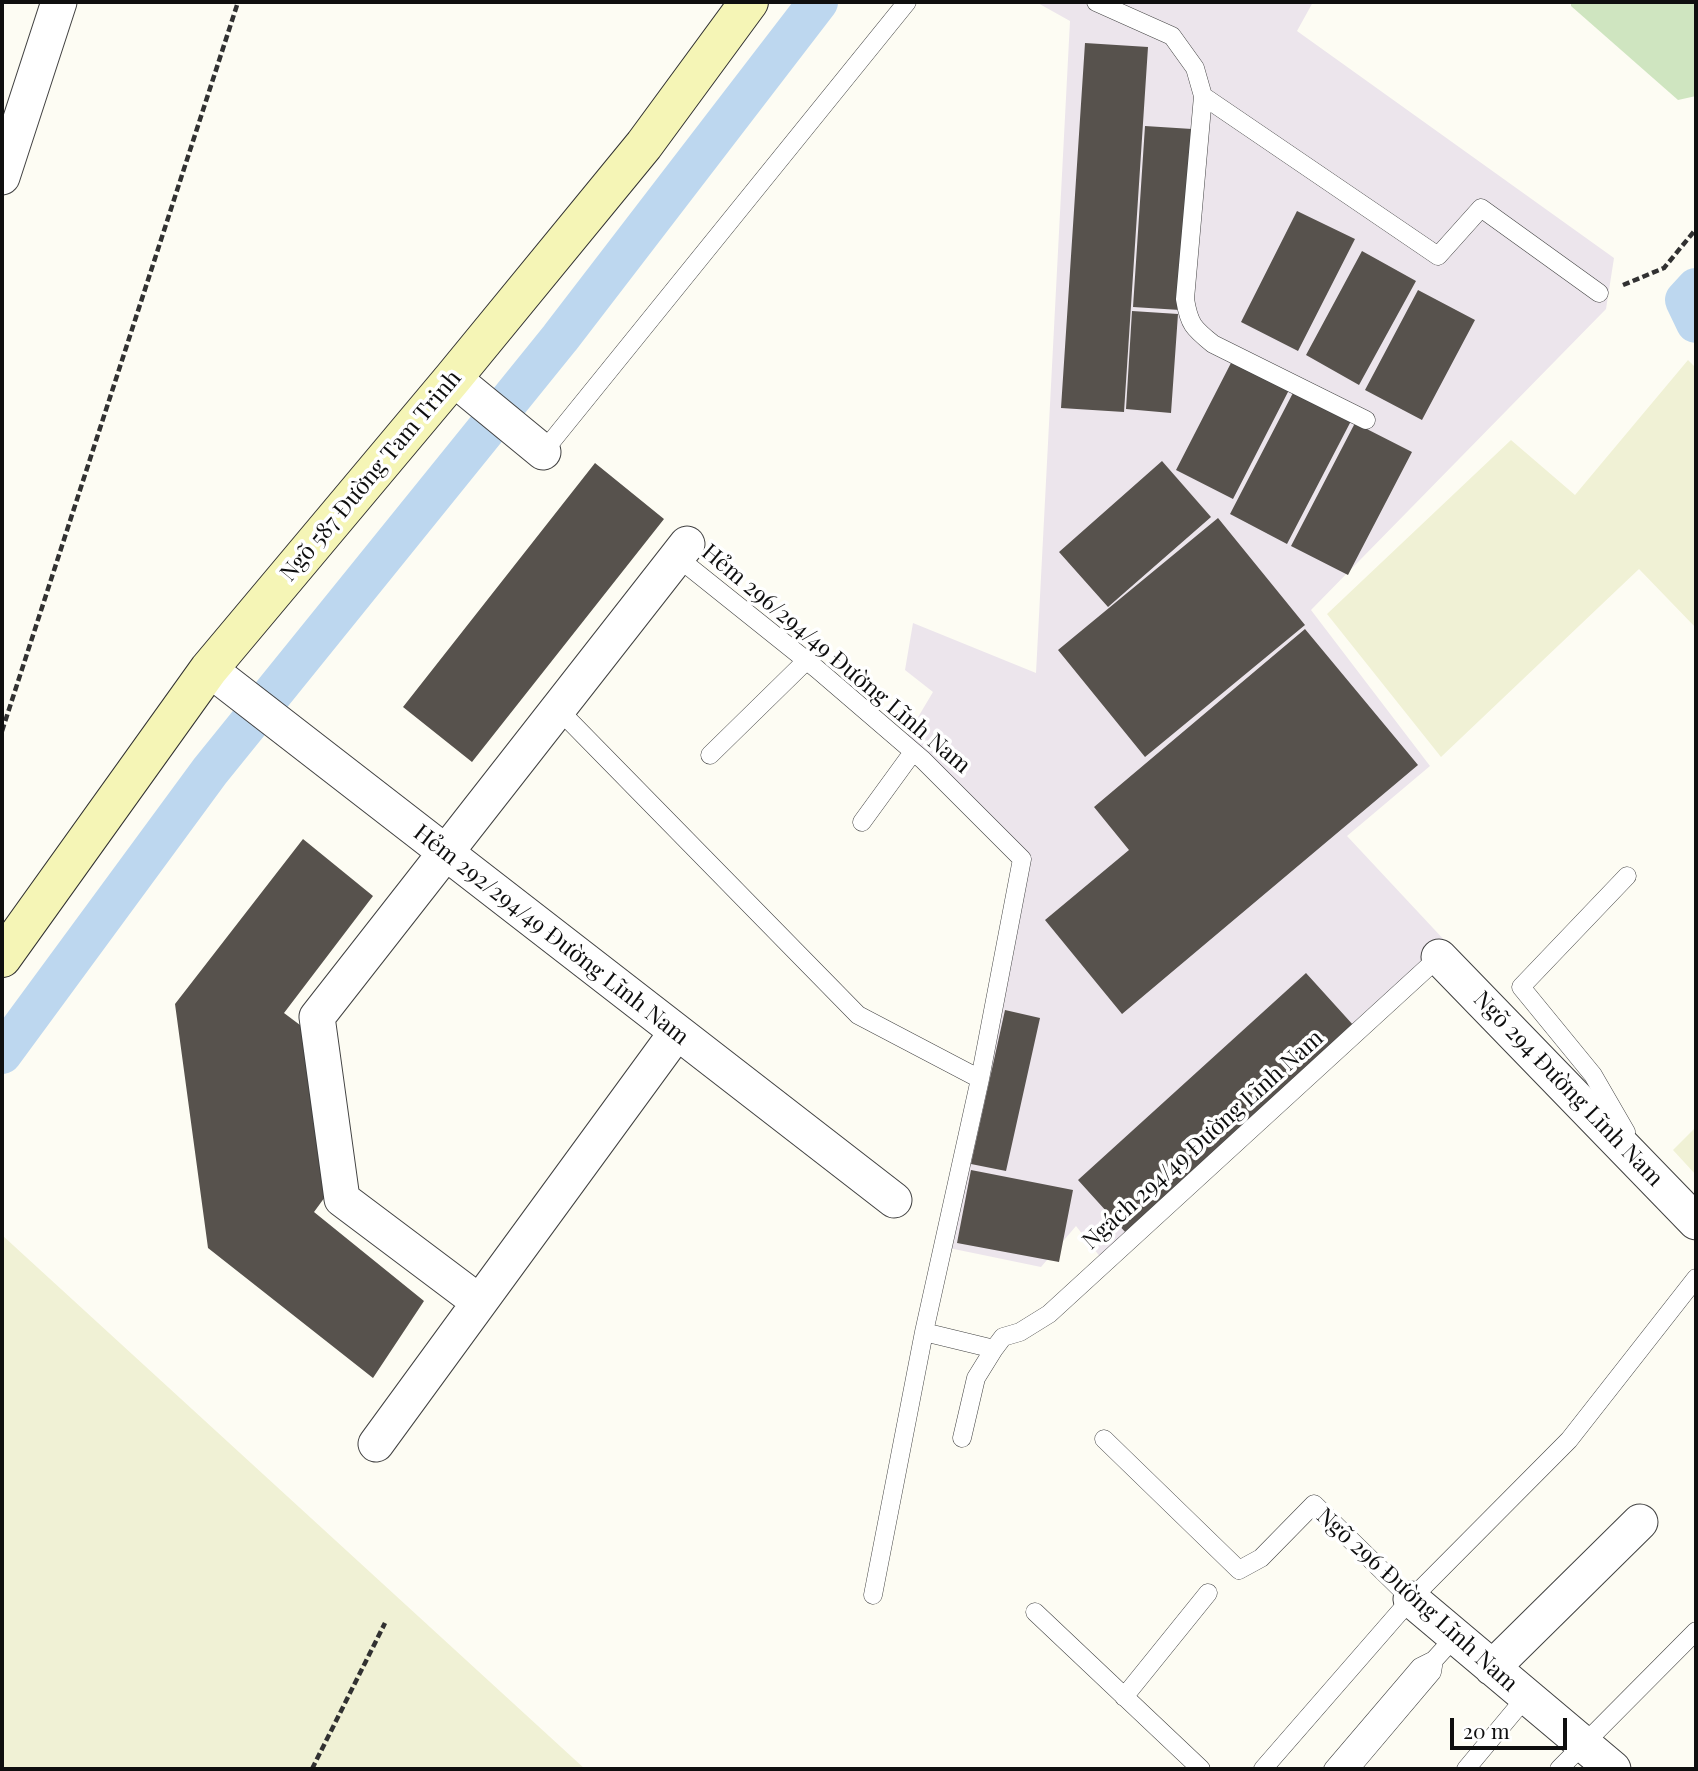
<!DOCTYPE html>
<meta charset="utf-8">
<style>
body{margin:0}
#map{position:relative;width:1698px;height:1771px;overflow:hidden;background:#fdfcf3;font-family:"Playfair Display",serif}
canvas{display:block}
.frame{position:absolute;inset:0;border:4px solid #0f0f0f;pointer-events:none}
.scale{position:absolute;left:1450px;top:1718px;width:117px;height:32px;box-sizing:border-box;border:4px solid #0f0f0f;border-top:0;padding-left:9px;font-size:21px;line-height:24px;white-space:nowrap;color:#0f0f0f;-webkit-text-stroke:5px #fff;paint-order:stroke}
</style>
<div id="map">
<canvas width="1698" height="1771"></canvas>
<div class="frame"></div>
<div class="scale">20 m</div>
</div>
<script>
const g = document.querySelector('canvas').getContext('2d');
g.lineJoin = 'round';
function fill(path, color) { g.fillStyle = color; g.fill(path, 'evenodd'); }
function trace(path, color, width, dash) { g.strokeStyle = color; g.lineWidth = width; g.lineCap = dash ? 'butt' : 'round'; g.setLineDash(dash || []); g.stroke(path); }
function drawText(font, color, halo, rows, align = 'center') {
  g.font = font + ' "Playfair Display",serif'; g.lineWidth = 7; g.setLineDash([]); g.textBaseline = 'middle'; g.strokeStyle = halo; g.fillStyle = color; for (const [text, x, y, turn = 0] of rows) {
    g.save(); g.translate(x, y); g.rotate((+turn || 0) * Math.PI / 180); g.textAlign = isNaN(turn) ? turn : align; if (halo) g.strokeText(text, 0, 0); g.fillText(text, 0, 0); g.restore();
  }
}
const industrial = new Path2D(`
 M1036,2H1313L1297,31L1614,258L1606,309L1311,610L1430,766L1347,836L1447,943L1101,1258L1076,1226L1041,1267L949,1248L1030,858L905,739L933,692L905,670L913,623L1036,673L1070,21Z`);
const farmland = new Path2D(`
 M1688,360L1696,368V628L1639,569L1441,757L1327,614L1511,440L1575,495Z
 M1696,1127V1175L1673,1150Z
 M2,1235L585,1769H2Z`);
const green = new Path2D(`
 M1571,2H1696V96L1678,100L1571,6Z`);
const canal = new Path2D(`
 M1696,288L1685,300L1696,323
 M2,1054L210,771L560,338L818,2`);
const building = new Path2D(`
 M1085,43L1148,47L1124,412L1061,408Z
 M1145,126L1192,129L1180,310L1133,307Z
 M1297,211L1355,239L1298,351L1241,322Z
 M1362,251L1416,281L1359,385L1306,355Z
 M1418,290L1475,320L1422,420L1365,390Z
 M1132,311L1178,314L1171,413L1126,409Z
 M1232,361L1289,390L1233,499L1176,470Z
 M1294,391L1351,421L1287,544L1230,514Z
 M1355,423L1412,452L1348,575L1291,546Z
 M1162,461L1211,517L1108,607L1059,552Z
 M595,463L664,519L472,762L403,707Z
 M1218,518L1305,625L1145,757L1058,650Z
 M1305,629L1418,765L1122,1014L1045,920L1129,850L1094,807Z
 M303,839L373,896L284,1013L312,1034L333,1186L314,1212L424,1301L373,1378L208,1248L175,1004Z
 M1306,973L1354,1026L1126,1233L1078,1180Z
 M1005,1010L1040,1018L1006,1171L971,1164Z
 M971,1170L1073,1190L1059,1262L957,1243Z`);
const path = new Path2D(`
 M1623,285L1664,268L1696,229
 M2,731L238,2
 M312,1769L385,1623`);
const lane = new Path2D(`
 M1096,2L1172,36L1195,68L1203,96L1185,299C1189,324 1193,328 1213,344L1366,420
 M1203,96L1438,256L1481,208L1599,293
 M543,452L907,2
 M677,557L817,669L923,760L1022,859L980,1079L924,1332L873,1595
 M559,710L858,1015L980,1079
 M710,755L806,661
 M862,822L913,752
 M1626,1132L1593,1075L1521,987L1627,876
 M924,1332L994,1349
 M962,1438L976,1378L994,1349L1003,1337L1020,1332L1049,1314L1439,957
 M1104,1439L1239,1570L1261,1558L1314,1504L1411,1599
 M1035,1612L1201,1769
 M1124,1697L1208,1593
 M1263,1769L1411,1599L1569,1440L1696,1278
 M1333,1769L1420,1667L1434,1660L1455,1637
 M1350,1769L1432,1672L1434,1660
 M1466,1769L1526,1697
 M1559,1769L1696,1631`);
const street = new Path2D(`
 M2,177L59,2
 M453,378L543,452
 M209,669L894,1200
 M1439,957L1696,1222
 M479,1302L342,1199L317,1017L687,544
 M376,1444L677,1032
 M1411,1599L1613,1769
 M1492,1668L1640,1522`);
const secondary = new Path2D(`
 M2,958L209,669L453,378L644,145L749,2`);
const streetNames = [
 ["Ngõ 587 Đường Tam Trinh",371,476,-50],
 ["Hẻm 296/294/49 Đường Lĩnh Nam",836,659,40],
 ["Hẻm 292/294/49 Đường Lĩnh Nam",551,935,38],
 ["Ngõ 294 Đường Lĩnh Nam",1568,1089,46],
 ["Ngách 294/49 Đường Lĩnh Nam",1203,1140,-42],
 ["Ngõ 296 Đường Lĩnh Nam",1417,1600,42]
];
fill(industrial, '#ece5ec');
fill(farmland, '#f0f1d5');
fill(green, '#cfe5c0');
trace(canal, '#bdd7ef', 40);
fill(building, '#57524d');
trace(lane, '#424242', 19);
trace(street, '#424242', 37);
trace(secondary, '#313131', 40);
trace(path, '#313131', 4.5, [7, 3.5]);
trace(lane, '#fff', 18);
trace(street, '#fff', 35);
trace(secondary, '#f5f5b6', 38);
drawText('23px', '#0f0f0f', '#fff', streetNames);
</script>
